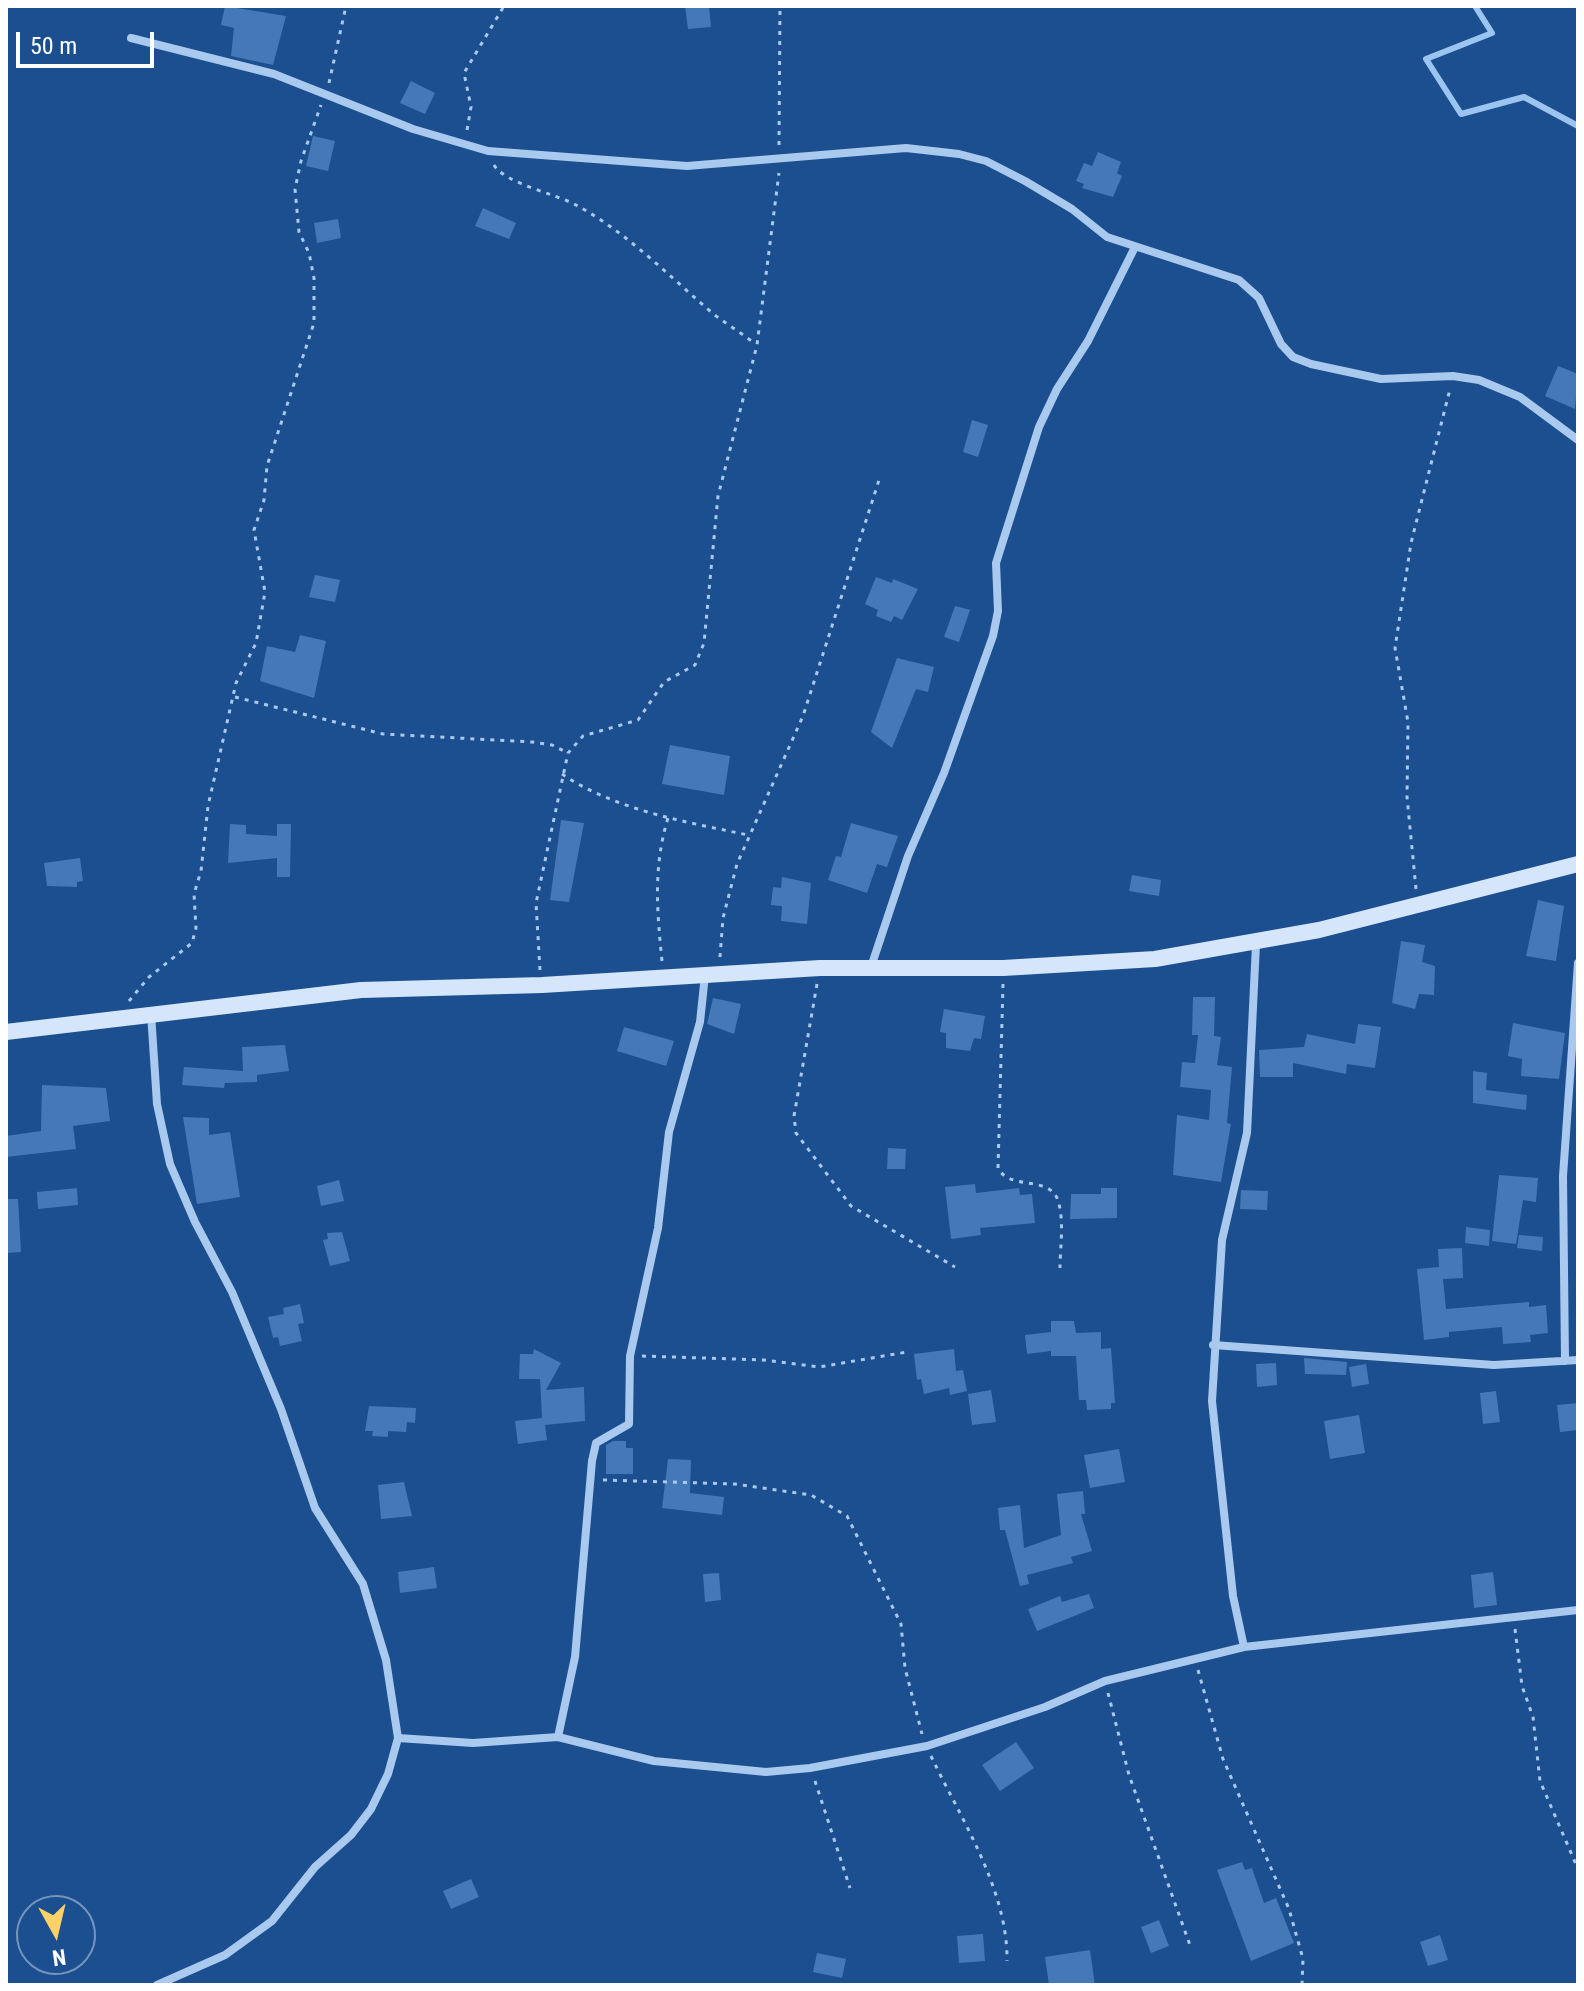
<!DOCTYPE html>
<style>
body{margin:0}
#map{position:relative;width:1584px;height:1991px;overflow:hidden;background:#1b4f8f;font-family:"Roboto Condensed",sans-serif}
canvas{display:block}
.frame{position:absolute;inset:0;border:8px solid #fff;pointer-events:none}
.north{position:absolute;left:16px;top:1895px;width:80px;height:80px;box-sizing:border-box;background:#1b4f8f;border:2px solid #7695bc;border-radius:50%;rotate:172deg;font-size:22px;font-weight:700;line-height:32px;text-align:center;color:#fff}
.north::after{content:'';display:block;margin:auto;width:28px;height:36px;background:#ffd166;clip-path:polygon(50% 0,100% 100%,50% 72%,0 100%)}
.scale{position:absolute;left:16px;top:32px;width:138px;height:36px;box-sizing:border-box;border:4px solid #fff;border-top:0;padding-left:10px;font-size:24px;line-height:28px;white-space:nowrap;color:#fff;-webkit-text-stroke:6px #1b4f8f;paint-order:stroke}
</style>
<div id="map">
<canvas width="1584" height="1991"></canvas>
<div class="frame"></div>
<div class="north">N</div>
<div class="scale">50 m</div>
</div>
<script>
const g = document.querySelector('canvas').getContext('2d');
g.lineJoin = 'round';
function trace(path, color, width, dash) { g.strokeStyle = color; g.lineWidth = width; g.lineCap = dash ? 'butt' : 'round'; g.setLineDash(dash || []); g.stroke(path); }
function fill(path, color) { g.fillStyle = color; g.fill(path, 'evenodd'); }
const stream = new Path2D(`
 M1475,6L1492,33L1426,59L1461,114L1524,97L1578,126`);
const building = new Path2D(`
 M225,6L286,16L273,65L231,56L234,28L221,25Z
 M685,6H709L711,27L688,29Z
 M411,81L435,93L425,114L400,103Z
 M313,136L335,141L328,171L306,166Z
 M1098,152L1121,162L1117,173L1122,176L1113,197L1082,188L1084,184L1076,181L1084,163L1092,166Z
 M483,208L516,223L509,239L475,226Z
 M338,219L341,238L317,243L314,223Z
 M1558,366L1578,374L1575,409L1545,396Z
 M972,420L988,425L978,457L963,452Z
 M315,575L340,580L335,602L309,597Z
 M876,577L892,583L893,579L918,589L902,620L894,616L891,622L876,616L878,610L865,604Z
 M955,606L970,610L959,642L944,637Z
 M300,635L326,641L314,698L260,681L267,646L295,652Z
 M897,658L934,667L928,692L916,689L892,748L871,732Z
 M670,745L730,756L724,795L662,784Z
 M561,820L584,823L569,902L550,900Z
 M851,823L898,836L887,867L877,864L867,893L828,880L836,856L841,857Z
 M230,824L246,825V834L277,836V824H291L290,877H277V858L228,863Z
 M80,858L83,881L77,882V887L47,886L44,863Z
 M1132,875L1161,880L1159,896L1129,891Z
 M782,877L811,883L807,924L781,921L782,906L771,905L773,887L781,888Z
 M1538,900L1564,906L1556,961L1526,956Z
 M1401,941L1425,945L1422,962L1435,966L1434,995L1419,994L1415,1009L1392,1003Z
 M1193,997H1215L1214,1036L1221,1037L1217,1065L1232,1067L1227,1123L1231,1124L1221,1182L1173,1175L1177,1115L1209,1120L1211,1090L1180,1087L1182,1062L1195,1063L1198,1035H1192Z
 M713,998L741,1004L734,1034L707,1024Z
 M944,1009L985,1016L981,1039L974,1038L970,1051L946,1048V1033L940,1032Z
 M1513,1023L1565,1033L1559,1079L1521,1076L1522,1059L1508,1056Z
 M1358,1024L1381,1027L1375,1068L1347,1064L1346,1074L1293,1063V1077H1260L1259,1050L1304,1047L1307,1034L1355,1044Z
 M624,1027L674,1041L666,1066L617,1051Z
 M285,1045L289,1071L257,1075V1082L225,1083L224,1088L182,1085L184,1067L243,1071L242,1047Z
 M1473,1071L1487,1073L1486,1090L1527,1095L1526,1110L1473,1103Z
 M42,1085L106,1088L110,1121L73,1126L76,1149L6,1157V1136L41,1131Z
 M183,1117L209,1118V1135L230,1132L240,1197L197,1204Z
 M888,1148L906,1149L905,1169H887Z
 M1499,1175L1538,1178L1536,1202L1523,1200L1516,1244L1492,1241Z
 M339,1180L344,1201L321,1206L317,1186Z
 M975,1184L976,1193L1019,1188L1020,1195L1032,1194L1035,1223L980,1228L981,1235L951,1239L945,1187Z
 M77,1188L78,1205L38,1209L37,1192Z
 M1101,1188H1117V1218L1070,1219L1071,1194H1101Z
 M1241,1190L1268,1191L1267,1210L1240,1209Z
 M6,1199H18L21,1252L6,1253Z
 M1466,1227L1490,1230L1489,1246L1465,1243Z
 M342,1232L350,1261L330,1266L323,1240L328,1239L327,1233Z
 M1519,1235L1543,1237L1542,1251L1517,1248Z
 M1462,1248L1463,1278L1443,1279L1446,1309L1529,1302V1307L1546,1305L1548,1333L1530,1335L1531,1342L1503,1344L1502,1327L1449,1332V1337L1424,1340L1417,1269L1439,1267L1438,1249Z
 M300,1304L304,1323L298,1324L302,1341L280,1346L278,1337L273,1338L268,1317L284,1314L283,1308Z
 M1051,1321H1074L1076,1333L1101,1332V1349L1111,1348L1115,1403H1111V1409L1087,1410L1086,1400H1079L1076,1356H1051V1351L1027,1354L1025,1335L1051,1332Z
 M534,1349L561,1363L546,1390L584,1387L585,1421L545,1425L547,1440L518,1444L515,1421L542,1418L540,1379H519L520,1354H533Z
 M954,1349L956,1371L963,1370L967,1391L950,1395L949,1388L924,1394L921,1379L917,1380L914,1354Z
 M1304,1358L1347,1362L1346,1375L1305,1374Z
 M1276,1363L1277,1385L1257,1387L1256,1364Z
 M1366,1364L1369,1384L1352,1387L1349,1367Z
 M991,1390L996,1422L972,1425L968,1394Z
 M1496,1391L1500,1422L1483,1424L1480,1393Z
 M1578,1403V1430L1560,1432L1557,1405Z
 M369,1406L416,1408L415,1423L407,1422L406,1432L388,1431V1437L372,1436L373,1431H365Z
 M1359,1415L1365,1453L1330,1459L1324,1421Z
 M613,1441H626V1448H633V1474H606V1445Z
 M1119,1449L1125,1482L1090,1488L1084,1455Z
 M668,1459L691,1460L690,1493L724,1497L722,1515L662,1508Z
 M404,1482L412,1516L381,1519L378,1485Z
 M1083,1491L1085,1514H1081L1092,1551L1071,1557L1073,1563L1027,1575L1029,1584L1020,1586L1005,1530H1000L998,1508L1020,1505L1024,1548L1061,1535L1057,1494Z
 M434,1567L437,1588L400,1593L398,1572Z
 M1493,1572L1497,1605L1474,1608L1471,1575Z
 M719,1573L721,1600L705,1602L703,1574Z
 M1089,1594L1094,1608L1037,1631L1028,1609L1060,1596L1062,1602Z
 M1016,1742L1034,1768L1000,1791L982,1765Z
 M1242,1862L1245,1870L1252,1868L1264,1903L1276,1898L1294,1943L1251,1961L1217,1870Z
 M471,1879L479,1897L451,1909L443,1891Z
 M1159,1920L1169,1946L1151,1953L1141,1927Z
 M983,1934L985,1961L959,1963L957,1936Z
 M1440,1935L1448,1960L1428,1966L1420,1942Z
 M1090,1950L1095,1985H1049L1045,1957Z
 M817,1953L846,1959L842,1978L813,1972Z`);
const path = new Path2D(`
 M329,83L346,6
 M467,130L471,107L464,73L504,6
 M779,145L780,6
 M494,165C504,183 556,194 576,205C626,232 667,274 710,311C724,323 741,332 755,344
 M235,697L383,734L532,742L552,745L568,753
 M562,774C615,810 686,822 748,835
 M1416,889L1407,797L1408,722L1395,648L1411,543L1450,389
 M720,957L723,918L737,864L803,716L880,477
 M662,961C657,911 653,867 668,818
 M540,970L536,903L568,753L583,736L638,720L664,682L695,665L704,643L718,496L757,345L779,173
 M817,984L794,1116L796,1133L851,1206L955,1267
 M1003,984L998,1168C1009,1190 1047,1176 1057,1198C1065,1218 1060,1247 1060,1268
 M129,1001L149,977L192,943L196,928L194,894L201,871L208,806L236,683L256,643L265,592L254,530L264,500L267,466L314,323V278L309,253L299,232L295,189L301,161L321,105
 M642,1356L764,1360L819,1367L907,1352
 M603,1480L735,1484L811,1495L847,1516L901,1624L905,1668L922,1734
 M1515,1629L1522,1686L1533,1717L1540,1781L1578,1869
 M1198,1670L1223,1759L1289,1909L1303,1959L1302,1985
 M1108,1693L1129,1775L1191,1948
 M931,1756C961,1819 1008,1890 1007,1961
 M815,1781L850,1888`);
const street = new Path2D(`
 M131,38L274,74L413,129L488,151L687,166L906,148L959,154L986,161L1025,181L1072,209L1107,237L1239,280L1259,298L1281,344L1293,357L1311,364L1381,379L1453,376L1479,380L1520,397L1578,440
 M871,967L908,856L944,773L993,636L998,611L996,563L1039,427L1057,389L1088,341L1134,249
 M151,1013L157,1104L170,1164L195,1222L232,1292L281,1409L315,1508L363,1584L386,1660L398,1738L388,1774L371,1809L351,1835L315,1867L272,1921L225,1955L157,1985
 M1213,1345L1494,1365L1578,1360
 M1565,1361L1563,1176L1578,963
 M1244,1647L1233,1596L1212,1401L1222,1240L1247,1133L1256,944
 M558,1737L575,1657L592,1461L596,1443L629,1424L630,1356L658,1228L669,1132L700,1022L705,975
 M398,1738L473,1743L558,1737L654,1761L766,1772L810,1768L927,1746L1045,1707L1105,1681L1244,1647L1578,1610`);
const secondary = new Path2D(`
 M6,1032L361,990L542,985L820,968H1003L1155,959L1319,930L1578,864`);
trace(stream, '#9cc4f0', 6);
fill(building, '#4478b7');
trace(path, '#a9c9ee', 3, [4, 6]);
trace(street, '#a9c9ee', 8);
trace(secondary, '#d6e6fa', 16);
</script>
